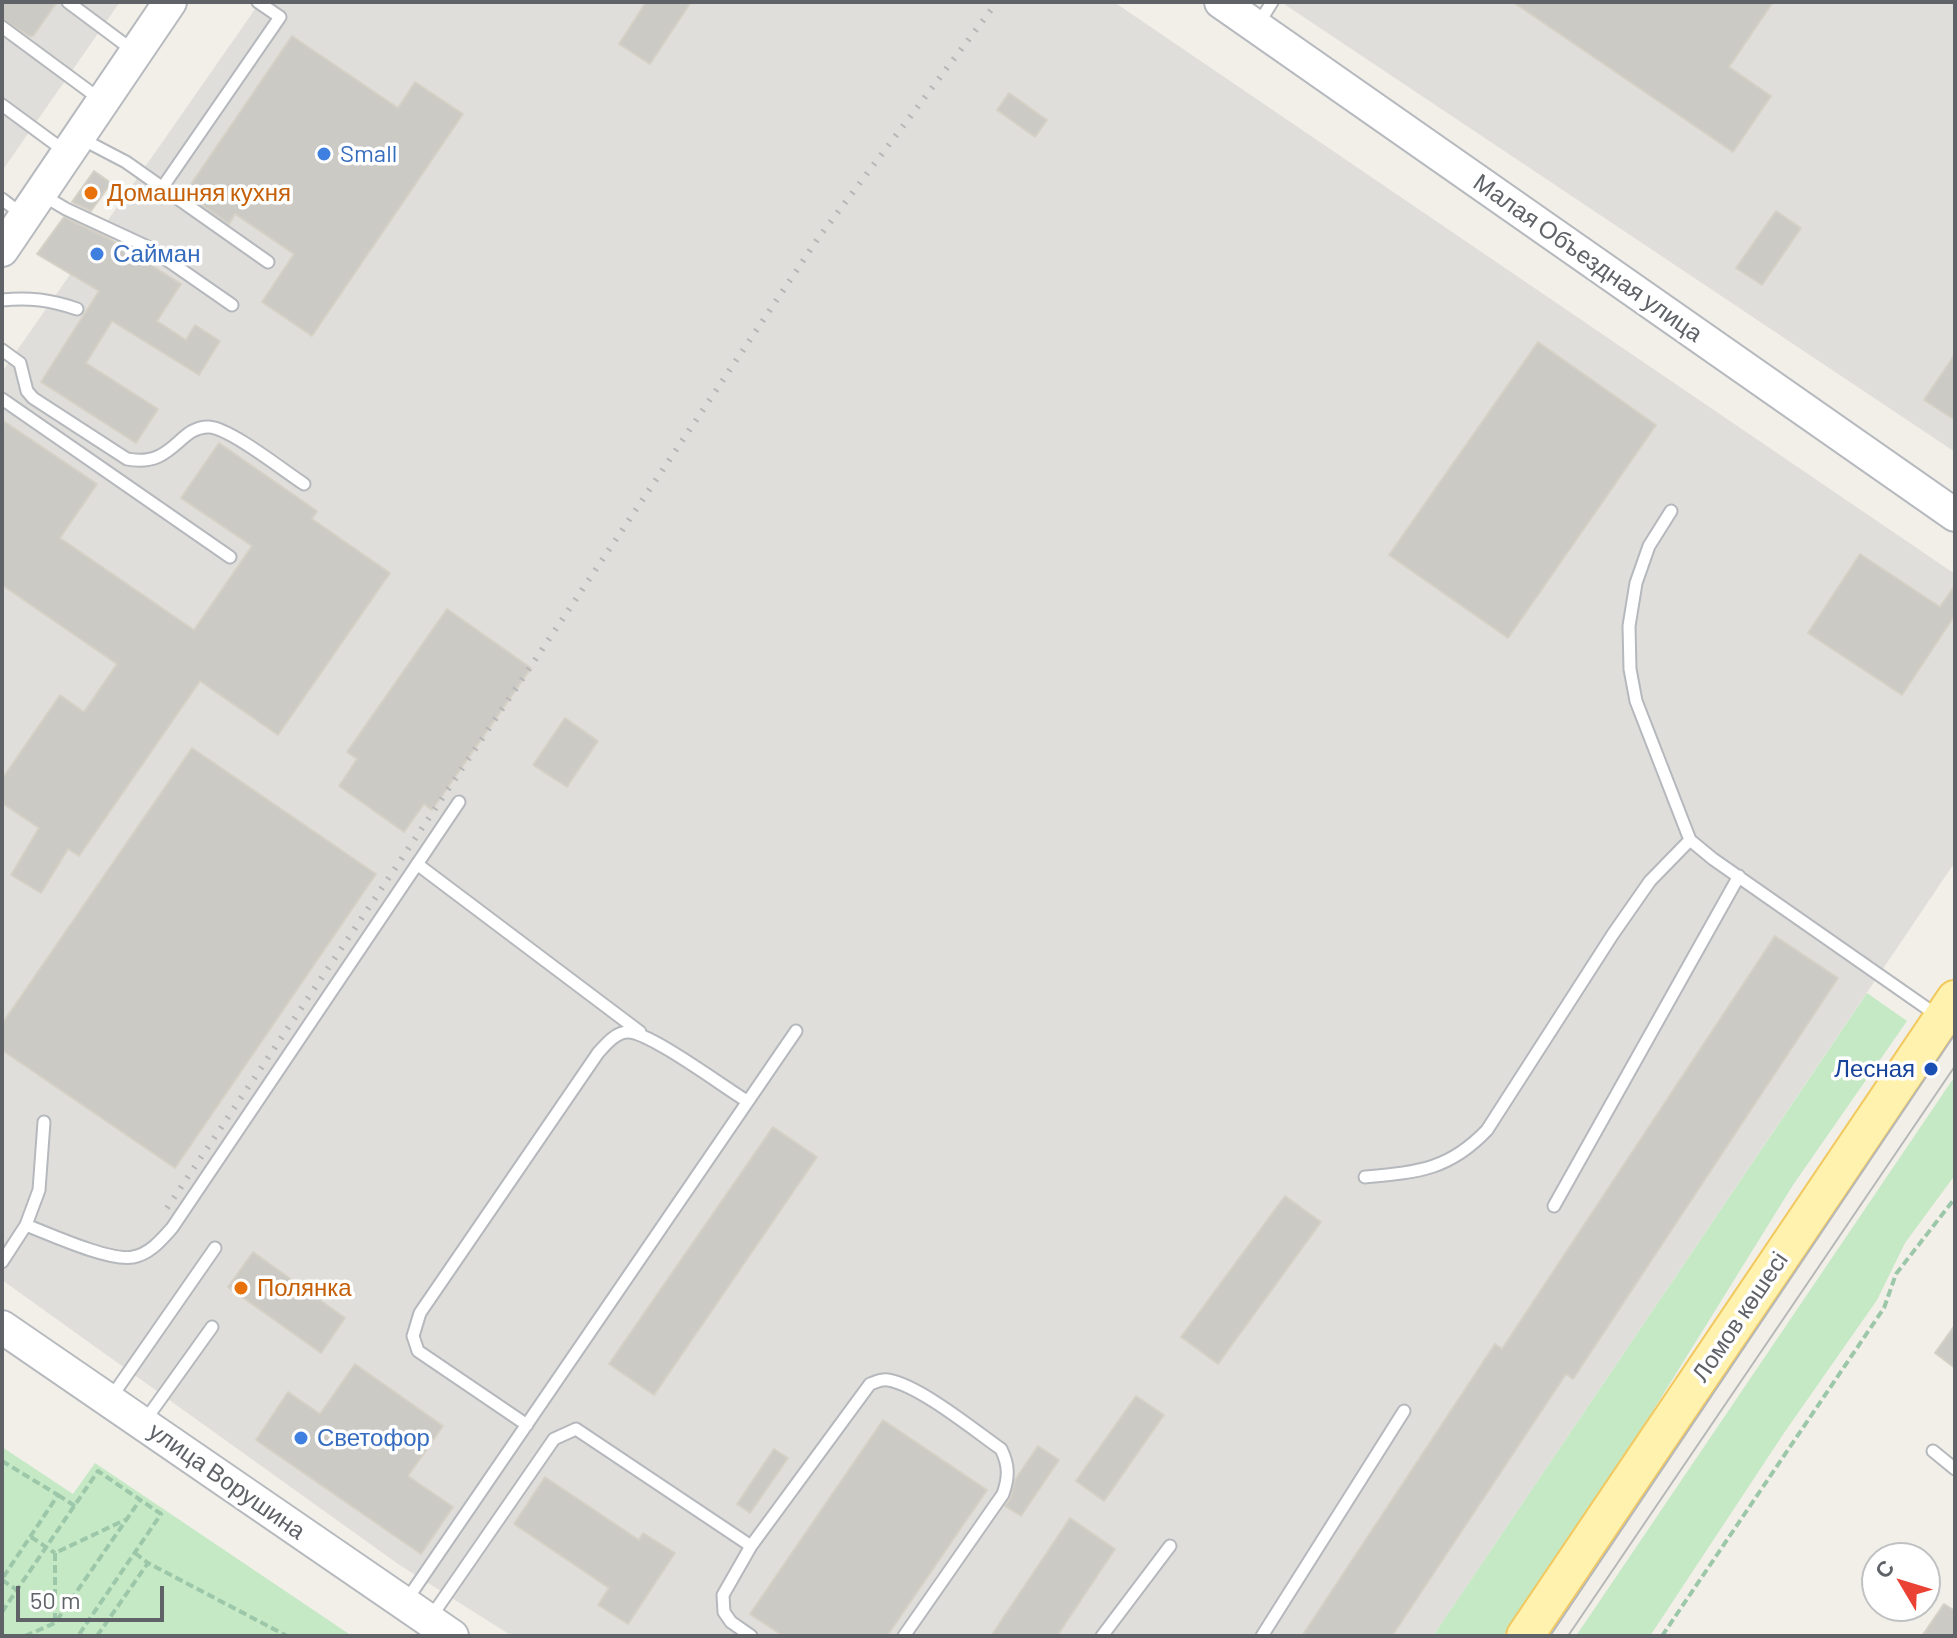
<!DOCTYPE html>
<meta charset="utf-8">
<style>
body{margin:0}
#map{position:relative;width:1957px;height:1638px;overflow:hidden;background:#f1efe8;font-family:Barlow,sans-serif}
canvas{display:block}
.frame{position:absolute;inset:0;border:4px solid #5f6368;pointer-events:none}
.north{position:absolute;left:1861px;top:1542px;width:80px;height:80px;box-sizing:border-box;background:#fff;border:2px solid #bfc1c3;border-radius:50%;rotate:308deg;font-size:22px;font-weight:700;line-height:32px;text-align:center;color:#5f6368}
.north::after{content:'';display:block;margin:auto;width:28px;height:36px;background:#ea4335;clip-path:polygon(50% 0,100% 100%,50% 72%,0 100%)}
.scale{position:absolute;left:16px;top:1586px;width:148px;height:36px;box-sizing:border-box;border:4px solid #5f6368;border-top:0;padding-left:10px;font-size:24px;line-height:28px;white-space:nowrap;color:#5f6368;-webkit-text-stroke:6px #fff;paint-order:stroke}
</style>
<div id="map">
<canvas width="1957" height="1638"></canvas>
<div class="frame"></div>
<div class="north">С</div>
<div class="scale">50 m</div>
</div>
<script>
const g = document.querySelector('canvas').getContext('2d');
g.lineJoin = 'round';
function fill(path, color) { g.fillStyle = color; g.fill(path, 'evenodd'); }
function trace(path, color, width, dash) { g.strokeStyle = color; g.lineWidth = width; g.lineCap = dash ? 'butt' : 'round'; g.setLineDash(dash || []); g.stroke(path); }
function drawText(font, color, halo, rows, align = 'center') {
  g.font = font + ' Barlow,sans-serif'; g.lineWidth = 7; g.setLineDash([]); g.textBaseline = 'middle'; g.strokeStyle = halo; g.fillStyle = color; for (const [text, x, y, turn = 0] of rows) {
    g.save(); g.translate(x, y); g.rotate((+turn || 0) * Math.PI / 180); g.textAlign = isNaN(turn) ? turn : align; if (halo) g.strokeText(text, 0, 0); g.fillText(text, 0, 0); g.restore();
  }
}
const industrial = new Path2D(`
 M2,2H120L2,171Z
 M260,2H1114L1955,574V862L1433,1636H512L398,1564L2,1280V372Z
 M1281,2H1955V452Z`);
const green = new Path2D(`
 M1867,993L1907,1021L1793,1185L1641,1430L1503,1636H1433Z
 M1955,1076V1175L1905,1243L1877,1300L1784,1433L1650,1636H1576Z
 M2,1447L73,1494L95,1463L352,1636H2Z`);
const building = new Path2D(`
 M2,2H57L33,36H29L2,19Z
 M646,2H691L650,64L619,44Z
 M1513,2H1773L1729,67L1771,96L1733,152Z
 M292,36L398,108L415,82L463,114L312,336L262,302L294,254L235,214L229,224L185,193Z
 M1009,93L1047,120L1035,137L997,110Z
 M94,171L111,183L91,211L72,202Z
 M1776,211L1801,228L1762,285L1736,268Z
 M64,217L108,238L181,284L157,321L186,340L195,325L220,341L199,375L112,321L86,363L158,409L136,443L41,382L99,291L37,254Z
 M1538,342L1656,425L1508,638L1389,555Z
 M1955,354V420L1924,400Z
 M2,420L97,484L60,538L194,630L252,546L181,498L219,443L317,511L312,519L390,573L278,735L200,681L79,856L68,849L41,893L11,875L39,828L2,803V779L60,695L84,712L117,664L2,585Z
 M1860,554L1940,607L1955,585V615L1902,695L1808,633Z
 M447,609L531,668L432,810L424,804L404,832L339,786L357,759L347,752Z
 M565,718L598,741L567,787L533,765Z
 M192,748L376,874L175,1168L2,1050V1024Z
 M1775,936L1838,978L1573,1379L1566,1374L1392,1636H1302L1495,1344L1502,1349Z
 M773,1127L817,1157L654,1395L609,1364Z
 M1285,1196L1321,1222L1218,1364L1181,1337Z
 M253,1252L345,1318L321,1353L228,1287Z
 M1955,1325V1368L1935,1353Z
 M355,1364L443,1426L408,1476L453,1507L421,1554L256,1440L288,1392L320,1414Z
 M1136,1396L1164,1415L1104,1501L1076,1481Z
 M883,1420L987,1490L887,1636H783L750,1614Z
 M1038,1446L1059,1460L1021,1516L1005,1506L1011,1497L1015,1480Z
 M774,1449L788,1458L750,1513L737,1504Z
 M545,1477L639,1540L643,1533L675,1553L628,1624L598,1605L609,1588L514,1524Z
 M1070,1518L1115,1549L1057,1636H991Z
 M1944,1604L1955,1611V1636H1922Z`);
const path = new Path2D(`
 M2,1461L58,1495L2,1579
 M58,1495L75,1506
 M31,1537L55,1553
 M135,1553L148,1563
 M2,1580L17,1590
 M2,1612L98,1471L161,1514L78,1636
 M55,1621V1553L127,1519
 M25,1636L55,1623L140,1500
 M97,1636L148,1563L287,1636
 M1662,1636L1884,1308L1896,1274L1955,1198`);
const lane = new Path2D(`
 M68,2L135,52
 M1259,23L1272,2
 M2,27L101,100
 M2,105L66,152
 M82,139L126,162L268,262
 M162,188L280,17L258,2
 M44,196L66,209L150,248L232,305
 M2,199L24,216
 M2,300C29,297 51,300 77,309
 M2,350L20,363L27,391L33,398L127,459C174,468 178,426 209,427C230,428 284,471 304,484
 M2,399L230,557
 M1671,511L1649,546L1636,583L1629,626L1630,669L1636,701L1690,840L1713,859L1938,1016
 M417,864L640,1032
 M1365,1177C1418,1172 1449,1170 1487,1130L1613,934L1650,881L1690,840
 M1554,1206L1739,876
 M26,1225C49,1234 111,1262 133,1257C150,1254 161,1240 172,1228L459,802
 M2,1262L26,1225L39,1190L44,1122
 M110,1399L215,1248
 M144,1422L212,1327
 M527,1425L418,1351L413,1336L420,1313L598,1053C606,1044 616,1032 628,1032C650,1032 725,1088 747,1101
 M1933,1451L1955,1469
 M406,1601L796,1031
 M431,1617L554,1439L576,1429L751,1546
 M751,1636L731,1622L724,1612L723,1595L751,1546L870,1384C876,1382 881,1379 888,1380C919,1385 974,1430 1001,1449C1009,1465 1009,1477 1003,1494L904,1636
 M1102,1636L1170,1546
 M1262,1636L1404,1411`);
const secondary = new Path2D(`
 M1221,2L1955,515
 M2,250L170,2
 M2,1327L452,1636`);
const primary = new Path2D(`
 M1525,1636L1955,999`);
const tram = new Path2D(`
 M1550,1636L1955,1034
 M1568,1636L1955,1066`);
const rail = new Path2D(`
 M167,1208L819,237L997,2`);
const markers = [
 [324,154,8,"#3f7fe0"],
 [91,193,8,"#e8710a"],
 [97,254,8,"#3f7fe0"],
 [1931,1069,8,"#1a4fb4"],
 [241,1288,8,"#e8710a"],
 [301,1438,8,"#3f7fe0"]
];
const shopNames = [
 ["Small",340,154],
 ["Сайман",113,254],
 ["Светофор",317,1438]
];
const foodNames = [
 ["Домашняя кухня",107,193],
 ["Полянка",257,1288]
];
const streetNames = [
 ["Малая Объездная улица",1588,258,35],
 ["Ломов көшесі",1740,1317,-56],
 ["улица Ворушина",227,1481,35]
];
const transitNames = [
 ["Лесная",1915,1069]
];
fill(industrial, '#e0deda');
fill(green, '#c5e8c5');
fill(building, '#cccac5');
trace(building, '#d6d1c6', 2);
trace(lane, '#b5b8bc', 15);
trace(secondary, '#b6babf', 36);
trace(primary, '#f2c960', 40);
trace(path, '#9cc7a9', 4, [8, 4]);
trace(lane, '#fff', 11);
trace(secondary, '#fff', 32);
trace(primary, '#fff2af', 36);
trace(tram, '#b6b7b8', 2);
trace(rail, '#b6b7b8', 6, [2, 10]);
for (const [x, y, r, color] of markers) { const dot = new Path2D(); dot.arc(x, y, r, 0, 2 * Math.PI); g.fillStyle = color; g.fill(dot); trace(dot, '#fff', 3); }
drawText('24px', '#366cbe', '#fff', shopNames, 'left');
drawText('24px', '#c56008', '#fff', foodNames, 'left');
drawText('24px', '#5f6368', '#fff', streetNames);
drawText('24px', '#164399', '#fff', transitNames, 'right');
</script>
